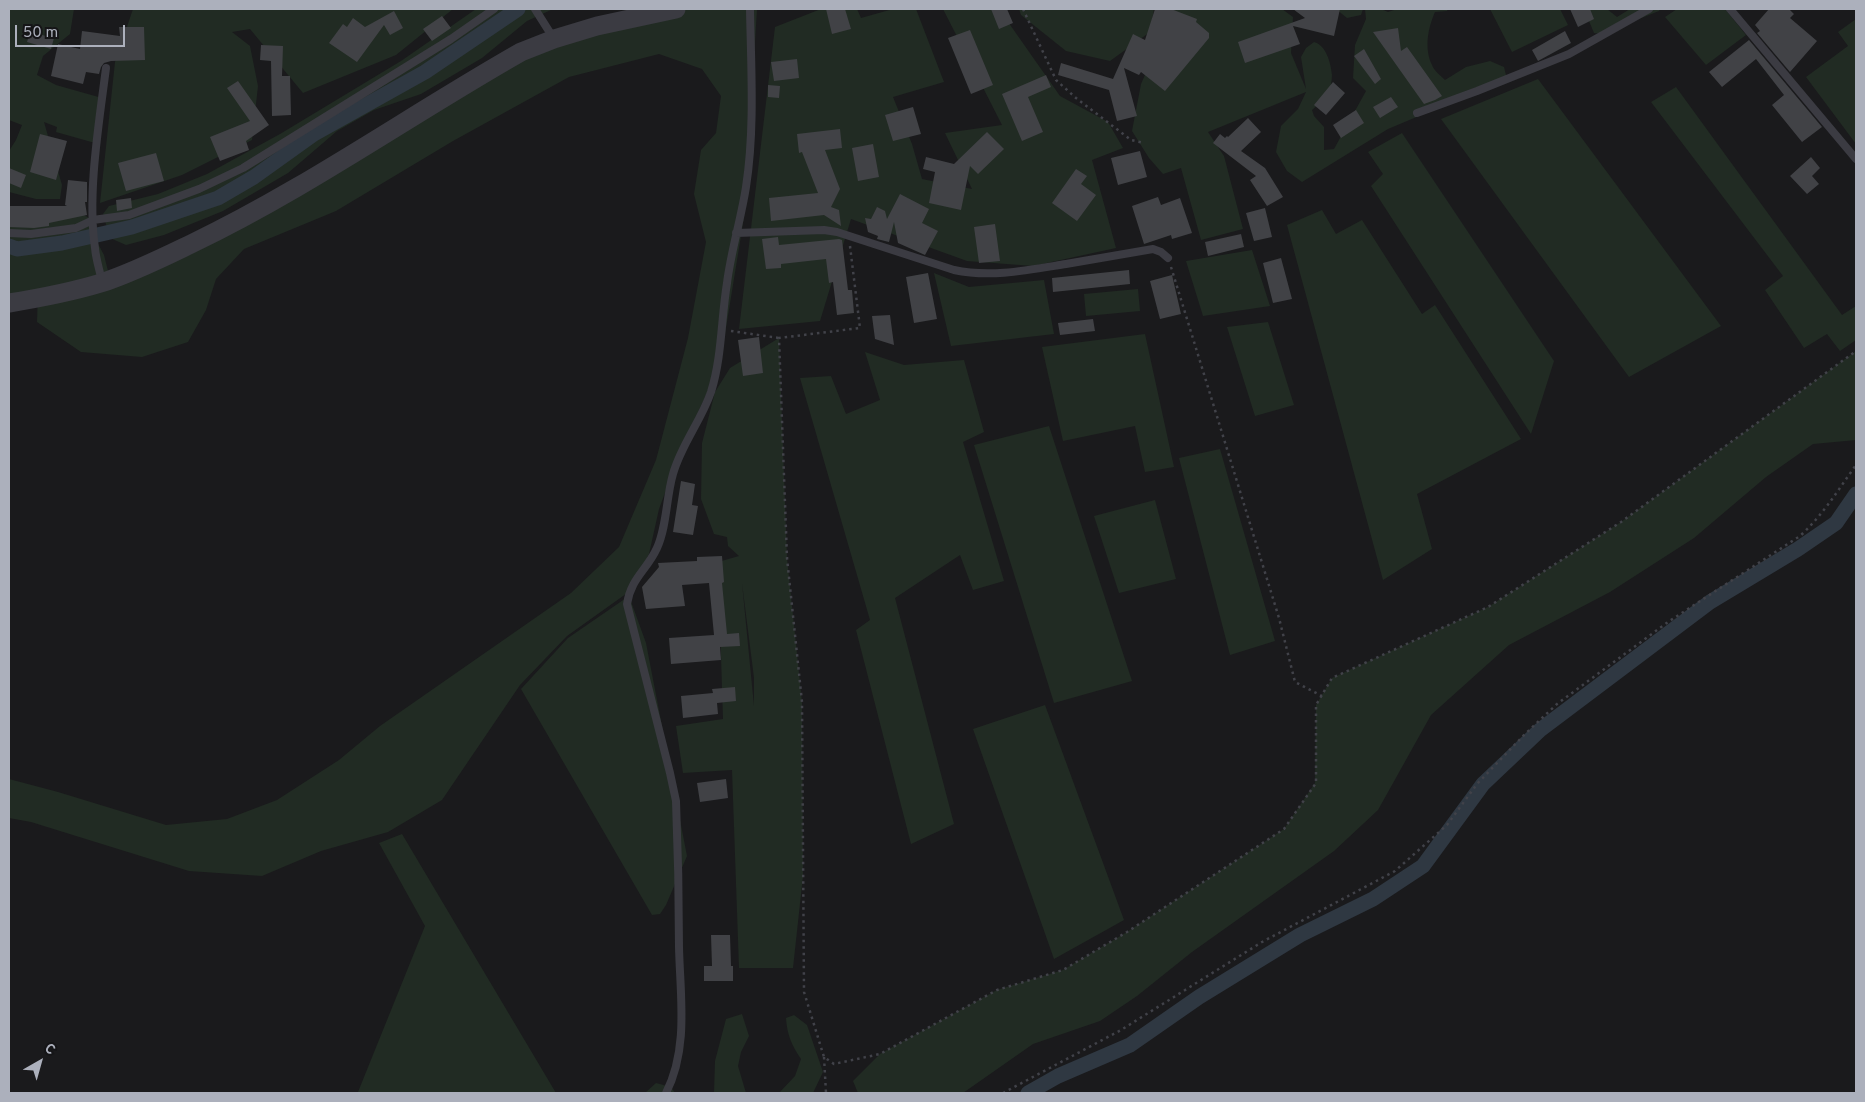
<!DOCTYPE html>
<meta charset="utf-8">
<style>
body{margin:0}
#map{position:relative;width:1865px;height:1102px;overflow:hidden;background:#1a1a1c;font-family:Overpass,sans-serif}
canvas{display:block}
.frame{position:absolute;inset:0;border:10px solid #acb0bc;pointer-events:none}
.north{position:absolute;left:15px;top:1037px;width:50px;height:50px;-webkit-text-stroke:4px #151517;paint-order:stroke;rotate:38deg;font-size:14px;font-weight:700;line-height:20px;text-align:center;color:#acb0bc}
.north::after{content:'';display:block;margin:auto;width:18px;height:22px;background:#acb0bc;clip-path:polygon(50% 0,100% 100%,50% 72%,0 100%)}
.scale{position:absolute;left:15px;top:25px;width:110px;height:22px;box-sizing:border-box;border:2px solid #acb0bc;border-top:0;padding-left:6px;font-size:15px;line-height:18px;white-space:nowrap;color:#acb0bc;-webkit-text-stroke:4px #151517;paint-order:stroke}
</style>
<div id="map">
<canvas width="1865" height="1102"></canvas>
<div class="frame"></div>
<div class="north">С</div>
<div class="scale">50 m</div>
</div>
<script>
const g = document.querySelector('canvas').getContext('2d');
g.lineJoin = 'round';
function fill(path, color) { g.fillStyle = color; g.fill(path, 'evenodd'); }
function trace(path, color, width, dash) { g.strokeStyle = color; g.lineWidth = width; g.lineCap = dash ? 'butt' : 'round'; g.setLineDash(dash || []); g.stroke(path); }
const green = new Path2D(`
 M9,9H74L70,34L43,56L37,75L56,85L102,98L95,143L56,132L57,127L44,122L62,185L60,199H36L9,192V151L16,140L22,125L9,120Z
 M133,9H453L396,55L303,93L250,29L232,32L250,46L258,86L252,140L182,175L100,203L115,62Z
 M476,9H553L527,21L482,58L421,94L374,110L337,131L288,173L223,211L164,235L126,245L110,238L103,214L109,206L158,194L207,174L280,134L401,61Z
 M645,9H757L745,211L720,365L682,447L659,509L649,554L630,591L567,636L520,685L442,800L388,832L321,851L262,876L189,871L31,822L9,818V779L58,792L166,825L227,819L277,800L339,760L380,726L571,593L619,547L656,460L688,338L706,242L694,194L701,150L716,133L721,96L702,69L659,54L569,77L453,141L336,211L244,249L216,279L206,310L188,342L142,357L81,352L37,322L38,293L9,298V223L79,212L94,221L96,240L104,255L108,271L169,252L487,68Z
 M821,9H857L861,18L893,9H916L944,82L893,97L912,144L922,179L972,189L945,133L1002,125L943,9H999L1060,96L1108,122L1123,148L1092,160L1116,248L1033,266L967,261L851,219L820,321L739,329L775,27Z
 M1019,9H1154L1150,32L1110,61L1066,51L1021,15Z
 M1174,9H1282L1293,17L1291,53L1306,89L1301,57L1306,48L1314,42C1326,45 1331,63 1332,75C1332,81 1330,89 1329,95L1312,110L1314,116L1324,127V150L1334,149L1366,91L1353,78L1355,45L1366,19L1365,9H1381L1388,12L1397,9H1448L1447,11L1435,12C1428,28 1424,48 1432,65C1434,71 1441,76 1445,80L1466,67L1490,61L1504,67L1507,79L1388,129L1302,182L1287,171L1276,152L1281,126L1298,109L1306,92L1208,132L1224,156L1243,229L1201,240L1181,168L1163,174L1149,158L1132,131L1141,84Z
 M1336,9H1363L1361,15L1347,18Z
 M1490,9H1560L1568,25L1512,52Z
 M1584,9H1607L1617,17L1630,9H1660L1659,11L1601,34L1594,33Z
 M1677,9H1725L1746,35L1706,65L1665,17Z
 M1856,19V144L1806,77L1848,46L1838,32Z
 M1538,79L1721,326L1629,377L1441,119Z
 M1676,87L1842,315L1856,306V340L1840,351L1827,334L1804,348L1765,290L1783,276L1651,102Z
 M1402,133L1554,361L1531,434L1371,186L1383,174L1368,152Z
 M1322,210L1336,234L1362,220L1422,314L1435,305L1521,439L1417,494L1432,549L1383,580L1287,225Z
 M1252,250L1270,306L1203,316L1186,261Z
 M934,273L969,287L1044,280L1054,334L951,346Z
 M1138,289L1140,311L1086,316L1084,294Z
 M1268,322L1294,405L1255,416L1227,327Z
 M1145,334L1174,467L1145,472L1135,426L1063,441L1042,347Z
 M779,338L787,558L802,702L803,876L793,968H739L732,770L683,773L676,726L723,719L718,562L739,556L728,546L727,537L714,534L701,499L702,443L715,392L730,368ZM742,583L754,678V706Z
 M1856,351V440L1813,444L1766,477L1694,538L1610,592L1509,645L1431,715L1378,810L1334,851L1192,952L1137,996L1100,1021L1033,1044L963,1093H858L853,1081L880,1054L997,990L1063,970L1127,932L1284,829L1315,783L1316,705L1332,678L1488,607L1621,522Z
 M865,352L904,365L964,360L984,432L963,442L1004,581L973,590L960,555L895,598L954,824L911,844L856,630L870,620L800,378L831,376L846,414L880,400Z
 M1049,426L1132,681L1054,703L974,445Z
 M1220,449L1275,641L1230,655L1179,458Z
 M1155,500L1176,579L1119,593L1094,516Z
 M629,596L646,643L687,856L666,905L660,914L652,915L521,689L568,638Z
 M1045,705L1124,920L1054,959L973,729Z
 M402,834L556,1093L358,1092L425,926L379,843Z
 M742,1014L749,1036L741,1052L738,1066L746,1093H714L715,1061L726,1019Z
 M794,1015L807,1025L823,1072L813,1093H779L795,1076L801,1059C792,1046 787,1035 786,1018Z
 M656,1083L671,1087L675,1093H645Z`);
const canal = new Path2D(`
 M9,246L17,249L62,243L132,227L218,198L254,177L314,134L425,72L518,9
 M1028,1093L1058,1076L1130,1045L1199,997L1300,935L1373,899L1423,866L1483,784L1540,730L1710,602L1798,549L1836,523L1856,494`);
const building = new Path2D(`
 M826,9H845L851,29L832,34Z
 M991,9H1007L1013,23L999,29Z
 M1155,9H1171L1197,19L1196,22L1209,33V38L1165,91L1141,72L1139,75L1124,68L1137,116L1117,121L1109,90L1058,75L1061,63L1113,79L1133,34L1145,40Z
 M1293,9H1340L1334,36L1293,26L1300,44L1245,63L1238,42L1305,18Z
 M1570,9H1590L1594,19L1578,27Z
 M1769,9H1789L1794,14L1790,18L1817,41L1790,72L1757,33L1760,31L1755,25Z
 M394,11L403,28L390,35L384,25L357,62L329,43L343,24L347,27L353,18L365,27Z
 M442,16L451,28L432,41L423,29Z
 M119,27H144L145,60L111,61L104,63L101,67L99,74L86,72L83,84L51,76L58,44L80,49L82,31L120,36Z
 M1398,28L1401,51L1407,47L1442,96L1435,100L1424,104L1373,32Z
 M970,30L993,85L971,94L948,38Z
 M1565,31L1571,43L1538,61L1532,50Z
 M30,32L54,38L51,49L27,42Z
 M1749,40L1822,127L1802,142L1772,105L1784,95L1756,59L1722,87L1709,72Z
 M261,45L283,46L282,76H290L291,115L272,116L271,61L260,60Z
 M1364,49L1381,79L1375,84L1354,56Z
 M797,59L799,78L774,81L771,62Z
 M1046,75L1051,87L1028,97L1043,132L1022,141L1002,94Z
 M238,81L269,125L246,141L249,150L220,161L210,137L250,121L227,88Z
 M1333,82L1345,93L1326,115L1314,105Z
 M768,85L780,86L779,98L768,97Z
 M1391,97L1398,107L1380,118L1373,107Z
 M913,107L921,134L893,141L885,115Z
 M1356,110L1364,123L1341,138L1333,125Z
 M1248,118L1261,132L1241,151L1265,168L1283,197L1267,206L1250,180L1256,176L1213,143L1220,134L1225,138L1227,136L1228,137Z
 M840,129L842,148L825,150L840,189L831,207L839,210L841,226L824,215L771,221L769,198L818,193L802,152L799,153L797,134Z
 M987,132L1004,149L978,174L970,166L961,210L929,203L935,172L923,169L926,157L954,164Z
 M40,134L67,141L56,180L30,172Z
 M873,144L879,177L858,181L852,148Z
 M1140,151L1147,177L1118,185L1111,158Z
 M156,153L164,181L126,191L118,163Z
 M1811,157L1820,168L1812,176L1819,184L1807,194L1790,176Z
 M9,168L26,175L21,188L9,183Z
 M1076,169L1087,176L1081,184L1096,195L1077,221L1052,203Z
 M68,180L87,182V202H85L87,215L49,223V226L34,228L9,227V206H67L65,205Z
 M900,194L929,209L922,223L938,231L925,255L898,243L894,222L889,242L877,239L878,236L868,232L865,218L871,219L877,207L885,211L887,219Z
 M1158,197L1161,205L1180,198L1192,233L1172,239L1171,235L1144,244L1132,206Z
 M131,198L132,208L117,211L116,200Z
 M1265,208L1272,237L1254,241L1246,213Z
 M995,224L1000,261L979,263L974,227Z
 M1241,234L1244,247L1208,256L1205,242Z
 M778,237L779,245L839,239L842,240L848,290H852L854,313L837,315L833,282L829,283L826,259L781,264V268L766,269L762,239Z
 M1281,258L1292,299L1273,303L1263,263Z
 M1129,270L1130,284L1053,292L1052,278Z
 M928,273L937,319L914,323L906,277Z
 M1172,275L1181,314L1160,319L1150,281Z
 M890,315L894,345L875,339L872,316Z
 M1093,319L1095,331L1060,335L1058,323Z
 M759,337L763,373L743,376L738,340Z
 M681,481L695,484L692,505L698,506L693,535L673,532Z
 M722,556L724,582L722,583L727,634L739,633L740,646L720,647L721,660L671,664L669,638L714,635L709,583L682,585L685,606L646,609L642,587L659,567L658,563L697,561V557Z
 M735,687L736,701L717,703L718,714L683,718L681,696L713,693L712,689Z
 M726,779L728,798L700,802L697,783Z
 M711,935H730L731,966H733V981H704V966H712Z`);
const path = new Path2D(`
 M1023,9L1056,80L1076,98L1131,140L1144,143
 M850,246L860,328L779,338L787,558L802,702L804,992L824,1057L834,1064L880,1054L997,990L1063,970L1127,932L1284,829L1316,783V705L1332,678L1488,607L1621,522L1856,351
 M1171,267L1279,618L1295,682L1322,696
 M731,331L779,338
 M824,1057L826,1093
 M1003,1093L1121,1030L1262,942L1395,871L1447,825L1477,784L1525,734L1557,704L1668,622L1800,536C1823,515 1838,490 1856,465`);
const service = new Path2D(`
 M535,9L554,39
 M1730,9L1856,159
 M1417,113L1477,91L1569,54L1649,9
 M9,233L31,234L76,228L93,220L129,215L199,189L243,168L451,39L494,9
 M736,233L824,230L837,232L954,270C991,278 1029,270 1066,264C1095,259 1124,254 1153,249L1161,252L1168,258
 M102,282C100,271 96,260 95,248C87,194 99,123 106,68
 M666,1093C689,1048 680,995 679,947C679,898 678,850 676,801L670,773L627,604C631,578 647,570 657,548C667,526 666,498 673,474C681,445 701,421 711,392C722,357 721,320 727,283C731,251 741,219 746,187C755,129 751,67 750,9`);
const tertiary = new Path2D(`
 M9,303C40,298 71,292 101,283C132,273 162,258 191,244C306,189 410,115 521,52L554,39L597,26L676,9`);
fill(green, '#212b23');
trace(canal, '#2f3842', 15);
fill(building, '#414246');
trace(path, '#414249', 2.5, [2.5, 4]);
trace(service, '#3b3b42', 8);
trace(tertiary, '#3b3b42', 19);
</script>
